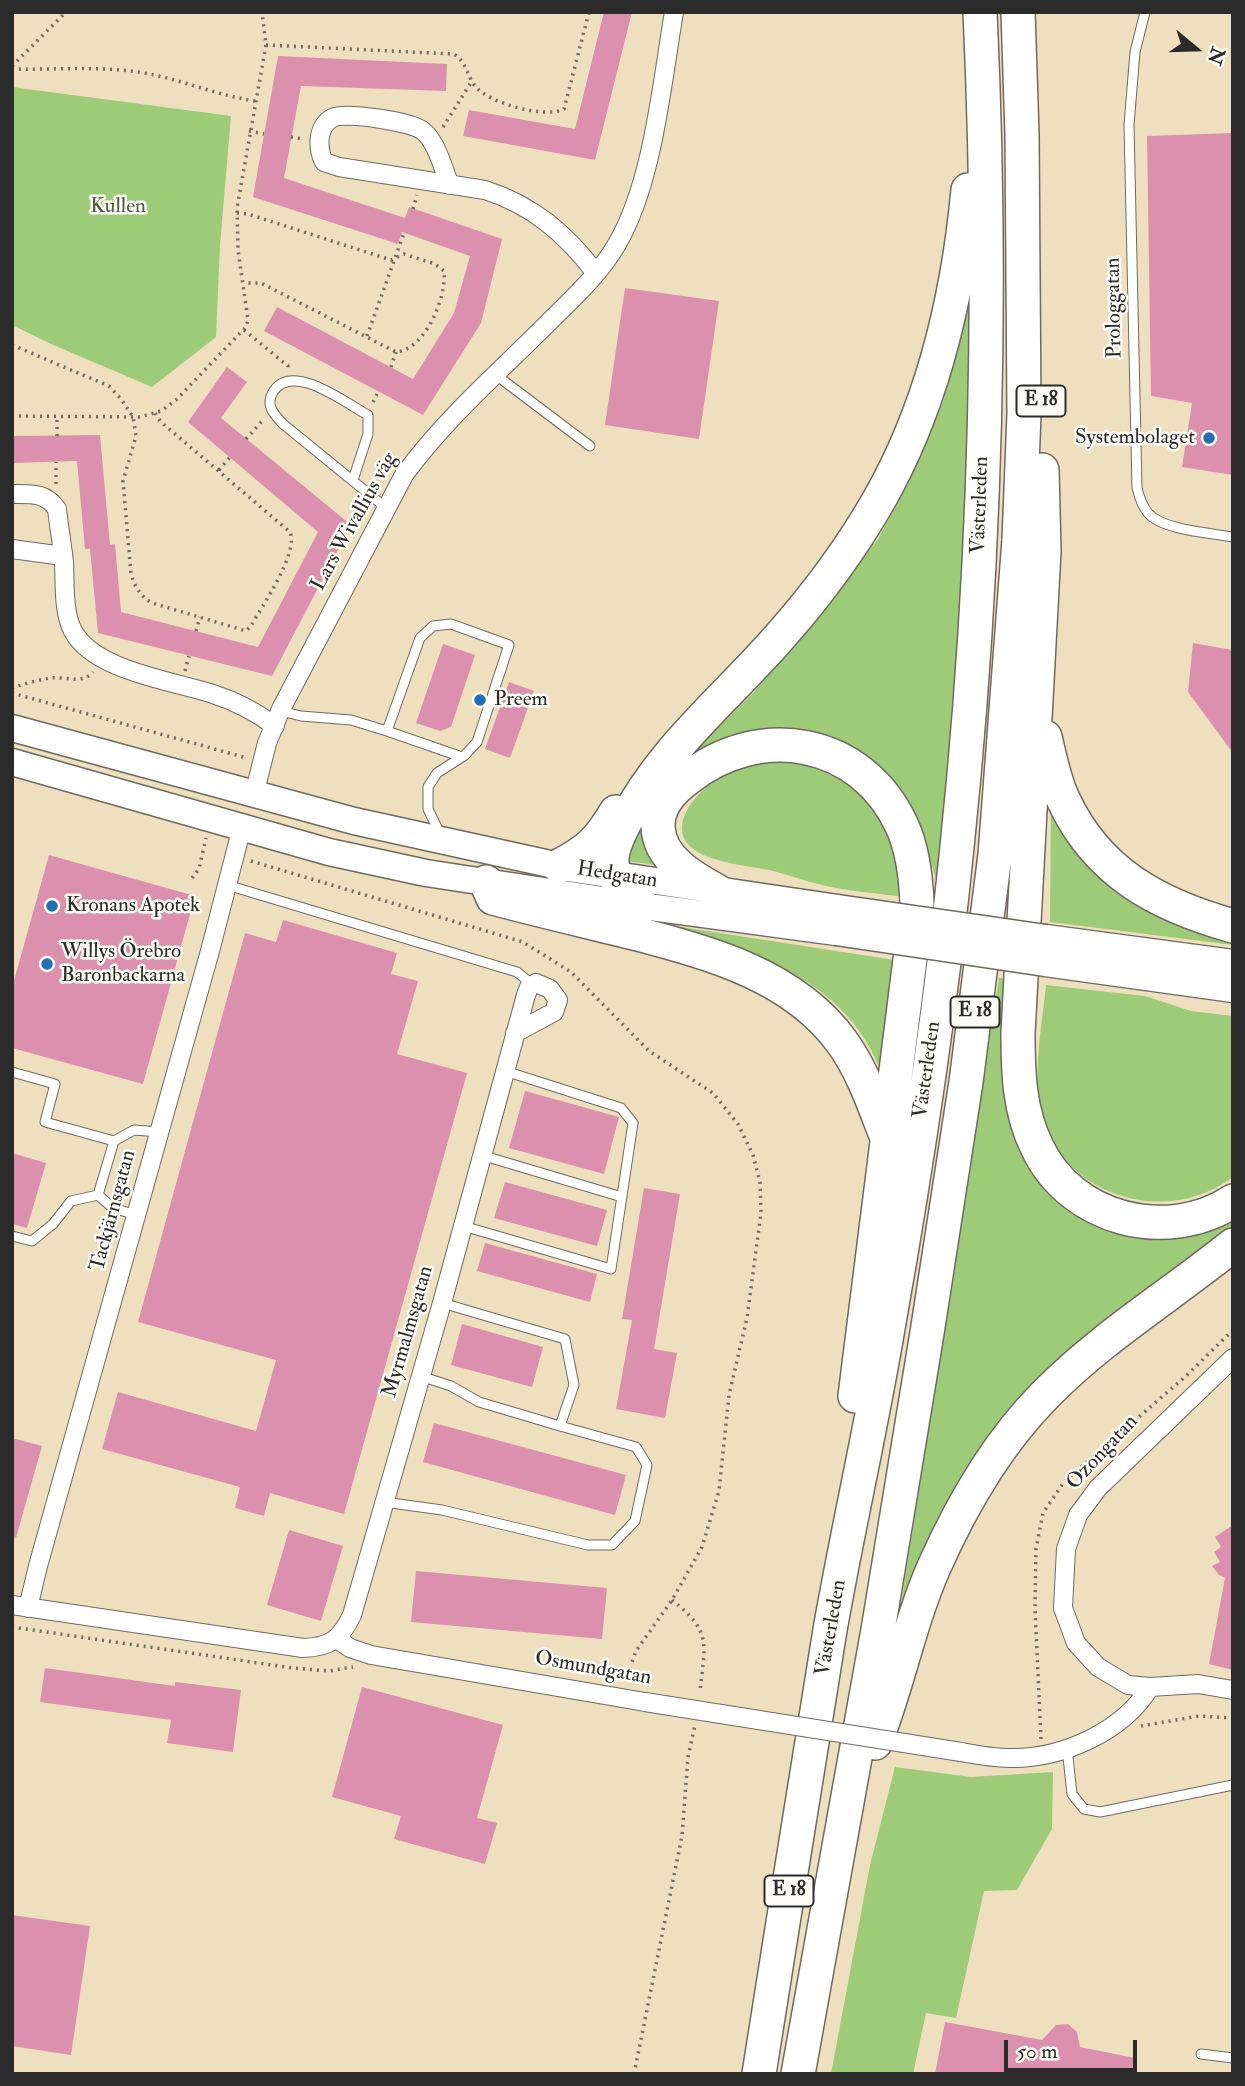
<!DOCTYPE html>
<meta charset="utf-8">
<style>
body{margin:0}
#map{position:relative;width:1245px;height:2086px;overflow:hidden;background:#eee0bf;font-family:"IM FELL Double Pica",serif}
canvas{display:block}
.frame{position:absolute;inset:0;border:14px solid #2b2b2b;pointer-events:none}
.north{position:absolute;left:1161px;top:14px;width:70px;height:70px;-webkit-text-stroke:5px #fdfcf7;paint-order:stroke;rotate:109deg;font-size:19px;font-weight:700;line-height:28px;text-align:center;color:#2b2b2b}
.north::after{content:'';display:block;margin:auto;width:24px;height:32px;background:#2b2b2b;clip-path:polygon(50% 0,100% 100%,50% 72%,0 100%)}
.scale{position:absolute;left:1004px;top:2040px;width:133px;height:32px;box-sizing:border-box;border:4px solid #2b2b2b;border-top:0;padding-left:9px;font-size:21px;line-height:24px;white-space:nowrap;color:#2b2b2b;-webkit-text-stroke:5px #fdfcf7;paint-order:stroke}
</style>
<div id="map">
<canvas width="1245" height="2086"></canvas>
<div class="frame"></div>
<div class="north">N</div>
<div class="scale">50 m</div>
</div>
<script>
const g = document.querySelector('canvas').getContext('2d');
g.lineJoin = 'round';
function fill(path, color) { g.fillStyle = color; g.fill(path, 'evenodd'); }
function trace(path, color, width, dash) { g.strokeStyle = color; g.lineWidth = width; g.lineCap = dash ? 'butt' : 'round'; g.setLineDash(dash || []); g.stroke(path); }
function drawText(font, color, halo, rows, align = 'center') {
  g.font = font + ' "IM FELL Double Pica",serif'; g.lineWidth = 5; g.setLineDash([]); g.textBaseline = 'middle'; g.strokeStyle = halo; g.fillStyle = color; for (const [text, x, y, turn = 0] of rows) {
    g.save(); g.translate(x, y); g.rotate((+turn || 0) * Math.PI / 180); g.textAlign = isNaN(turn) ? turn : align; if (halo) g.strokeText(text, 0, 0); g.fillText(text, 0, 0); g.restore();
  }
}
const green = new Path2D(`
 M12,87L231,116L220,245L216,337L152,387L51,344L12,325Z
 M969,297L966,562L938,887L919,820L906,796L888,773L868,756L844,743L803,734L678,772L662,866L627,861L634,835L672,774L752,694L792,648L878,539L910,480L943,402Z
 M773,760L820,765L852,781L888,825L906,897C882,894 856,892 831,887C810,883 790,875 769,870C748,866 708,862 692,848C677,836 681,819 690,805C710,777 740,766 773,760Z
 M1051,793L1072,831L1233,932V945L1050,922Z
 M610,916L901,961L885,1082C844,960 719,943 610,916Z
 M999,978L1014,979L1036,1177L1055,1200L1072,1214L1093,1225L1135,1236L1233,1213V1231L1059,1371L895,1643Z
 M1046,985L1145,996L1191,1011L1233,1016V1177C1169,1226 1067,1199 1043,1119C1031,1077 1042,1027 1046,985Z
 M895,1767L971,1777L1053,1772L1052,1829L1017,1890L984,1891L956,2018L926,2013L913,2074H831L870,1865Z`);
const building = new Path2D(`
 M604,12H632L595,160L463,136L469,110L575,129Z
 M278,56L447,64L446,91L301,86L284,178L405,218L409,207L502,239L481,323L423,415L264,331L277,307L413,379L454,313L470,256L402,232L398,244L253,197Z
 M1233,133V475L1182,467L1192,403L1151,396L1147,136Z
 M625,288L719,301L699,439L605,425Z
 M227,367L247,382L221,418L351,525L272,676L98,633L90,549H85L77,461L12,463V436L100,435L110,545L115,544L121,612L258,647L318,532L188,422Z
 M1193,643L1233,650V753L1188,692Z
 M443,644L475,655L451,727L440,731L416,723Z
 M509,682L534,691L510,758L485,749Z
 M49,855L195,896L143,1084L12,1048V988Z
 M283,920L397,953L391,974L418,981L397,1054L467,1073L344,1514L270,1493L264,1516L235,1508L240,1487L102,1449L118,1392L256,1431L276,1360L138,1322L245,933L276,942Z
 M525,1091L619,1117L604,1174L509,1148Z
 M12,1153L46,1163L27,1228L12,1224Z
 M505,1182L607,1210L597,1246L494,1218Z
 M644,1188L680,1194L654,1349L677,1353L665,1418L616,1409L632,1320L622,1319Z
 M485,1243L597,1274L590,1302L477,1271Z
 M462,1324L543,1347L532,1387L451,1365Z
 M434,1423L626,1475L615,1515L423,1462Z
 M12,1438L42,1446L16,1538L12,1537Z
 M1233,1525V1670L1209,1664L1225,1578L1219,1575L1212,1566L1220,1562L1214,1552L1221,1547L1215,1537Z
 M289,1530L343,1546L321,1621L267,1605Z
 M416,1571L607,1588L602,1639L411,1622Z
 M45,1668L175,1686V1682L241,1690L233,1752L167,1743L171,1720L40,1702Z
 M362,1687L503,1725L477,1818L497,1823L485,1864L394,1839L401,1816L332,1797Z
 M12,1915L90,1926L71,2055L12,2046Z
 M945,2022L1042,2040L1056,2025L1068,2024L1077,2032L1080,2047L1135,2058L1132,2074H935Z`);
const path = new Path2D(`
 M266,45L453,54C466,60 467,76 475,86C488,103 545,119 564,109L589,12
 M12,66L66,12
 M12,69C53,70 97,66 138,72C178,78 215,95 255,101
 M443,127L472,81
 M249,131L264,134
 M291,137L303,139
 M413,209L417,195
 M237,213L248,214L391,260L404,254L435,264L444,271C447,297 425,350 396,352L261,283H244
 M244,330L288,366V370
 M367,336L404,233
 M12,345L109,386L121,399L133,417L136,436L123,481L131,574C135,587 140,596 152,603L246,631L251,626C262,606 299,553 290,532L161,422L155,413
 M391,367L396,352
 M373,402L378,392
 M12,416L140,417L161,411L176,400L246,327L248,320L238,250L237,208L266,45L262,12
 M57,436V415
 M246,439L263,420
 M219,470L230,457
 M56,484V462
 M196,631L200,617
 M185,671L189,656
 M12,688C24,684 38,680 50,678C65,676 82,685 93,672
 M12,693L247,758
 M251,861L523,942L571,972L649,1051L713,1093L738,1124L753,1155L760,1182L761,1213L747,1318L729,1395L719,1491L702,1547L672,1600L636,1651L625,1681
 M192,878L199,869L206,838
 M672,1600C714,1633 704,1645 700,1693
 M12,1627L293,1668L329,1671L353,1667
 M1141,1726L1199,1716L1233,1718
 M1041,1739L1035,1609L1036,1549L1043,1513L1064,1482L1186,1376L1233,1330
 M634,2074L682,1836L688,1757L695,1725`);
const lane = new Path2D(`
 M1145,12L1135,52L1129,125L1137,488C1139,496 1142,506 1148,513C1162,530 1211,533 1233,537
 M496,375L590,446
 M353,480L368,434V415C345,403 292,361 273,392C265,406 274,414 283,424L385,507
 M281,711L301,716L351,720L387,731
 M441,836L428,809V787L437,773L465,755L477,742L509,645L451,624L433,626L420,638L387,731L462,757
 M227,885L517,972L533,985
 M12,1072L55,1084L45,1122L114,1141L134,1130L160,1132
 M481,1155L622,1197
 M98,1195L114,1141
 M463,1226L611,1269L633,1123L621,1108L505,1071
 M12,1236L32,1241L53,1224L71,1201L98,1195L113,1208L136,1215
 M420,1376L451,1386L479,1402L560,1426L574,1385L565,1339L442,1303
 M384,1502L442,1510L588,1545H612L635,1521L647,1465L636,1447L560,1426
 M1067,1748L1072,1794L1084,1809L1100,1812L1233,1785
 M1201,2054L1233,2058`);
const street = new Path2D(`
 M450,185C443,169 437,142 423,131C412,122 345,111 332,118C317,127 317,148 324,162L339,167L485,190C532,205 565,233 595,272
 M12,494C31,494 45,492 57,509C59,527 62,544 64,562C65,584 63,612 73,631C94,671 174,681 213,694C235,701 256,712 275,726
 M12,549L63,556
 M254,795L267,743L281,709L404,475C445,419 498,373 547,324C571,300 600,274 617,244C653,183 662,82 674,12
 M1233,1358L1098,1488L1078,1515L1066,1549L1063,1608L1076,1643L1098,1667L1128,1685L1150,1687L1198,1684L1233,1690
 M12,1605L303,1648C330,1647 340,1640 352,1615L442,1303L526,995L529,987L536,983L550,989L558,1000L554,1012L515,1033
 M28,1608L38,1566L210,951L242,827
 M337,1639L350,1648L371,1655L645,1702
 M961,1752C977,1755 993,1758 1010,1758C1061,1759 1123,1732 1150,1687`);
const secondary = new Path2D(`
 M12,728L354,821L568,868L838,908
 M12,762L329,852L426,873L642,906L836,932
 M1046,938L1233,963
 M1045,963L1233,989`);
const highway = new Path2D(`
 M1042,470L1044,551L1018,1033C1018,1072 1019,1111 1037,1147C1071,1220 1167,1244 1233,1201
 M1045,737C1050,758 1054,780 1063,799C1097,873 1158,905 1233,926
 M559,866C589,850 598,842 616,812
 M486,882L493,898C541,911 590,922 638,934C713,954 794,976 842,1042C863,1071 874,1105 887,1138
 M717,891C693,878 659,859 658,827C657,807 672,790 687,779C759,721 862,738 902,826C913,850 916,877 917,904L855,1396
 M642,906C627,896 611,879 612,859C612,847 619,835 624,824C661,749 730,695 783,633C819,592 852,547 879,500C933,405 958,298 968,190
 M875,1743C898,1685 909,1624 934,1567C962,1504 997,1443 1046,1394C1102,1337 1171,1295 1233,1245
 M759,2074C783,1926 805,1778 830,1630C848,1527 872,1425 889,1322C917,1165 941,1006 957,847C986,569 993,291 980,12
 M798,2074L878,1630L927,1333L966,1082L995,855L1019,540L1024,414L1022,134L1018,12`);
const streetBridge = new Path2D(`
 M645,1702L961,1752`);
const secondaryBridge = new Path2D(`
 M838,908L1046,938
 M836,932L1045,963`);
const markers = [
 [1209,438,7,"#1f6fb2"],
 [480,700,7,"#1f6fb2"],
 [52,906,7,"#1f6fb2"],
 [47,964,7,"#1f6fb2"]
];
const shields = [
 [1041,401,49],
 [975,1012,49],
 [789,1891,49]
];
const shieldNames = [
 ["E 18",1041,401],
 ["E 18",975,1012],
 ["E 18",789,1891]
];
const parkNames = [
 ["Kullen",118,207]
];
const streetNames = [
 ["Prologgatan",1115,308,-91],
 ["Västerleden",981,505,-88],
 ["Lars Wivallius väg",355,522,-61],
 ["Hedgatan",617,876,9],
 ["Västerleden",928,1070,-82],
 ["Tackjärnsgatan",114,1211,-75],
 ["Myrmalmsgatan",409,1332,-74],
 ["Ozongatan",1103,1453,-47],
 ["Västerleden",832,1628,-80],
 ["Osmundgatan",593,1669,10]
];
const poiNames = [
 ["Systembolaget",1195,438,"right"],
 ["Preem",494,700],
 ["Kronans Apotek",66,906],
 ["Willys Örebro",61,952],
 ["Baronbackarna",61,976]
];
fill(green, '#9dcb78');
fill(building, '#db91ad');
trace(lane, '#6f6a5f', 11);
trace(street, '#6f6a5f', 20);
trace(secondary, '#6f6a5f', 29);
trace(highway, '#6f6a5f', 36);
trace(path, '#6f6a5f', 3.5, [2, 5]);
trace(lane, '#fff', 9);
trace(street, '#fff', 18);
trace(secondary, '#fff', 26);
trace(highway, '#fff', 33);
trace(streetBridge, '#6f6a5f', 20, []);
trace(secondaryBridge, '#6f6a5f', 29, []);
trace(streetBridge, '#fff', 18);
trace(secondaryBridge, '#fff', 26);
for (const [x, y, r, color] of markers) { const dot = new Path2D(); dot.arc(x, y, r, 0, 2 * Math.PI); g.fillStyle = color; g.fill(dot); trace(dot, '#fdfcf7', 2.5); }
for (const [x, y, w] of shields) { const box = new Path2D(); box.roundRect(x - w / 2, y - 15.5, w, 31, 5); g.fillStyle = '#fdfcf7'; g.fill(box); trace(box, '#2b2b2b', 2); }
drawText('bold 19px', '#2b2b2b', null, shieldNames);
drawText('21px', '#4d5b42', '#fdfcf7', parkNames);
drawText('21px', '#2b2b2b', '#fdfcf7', streetNames);
drawText('21px', '#2b2b2b', '#fdfcf7', poiNames, 'left');
</script>
